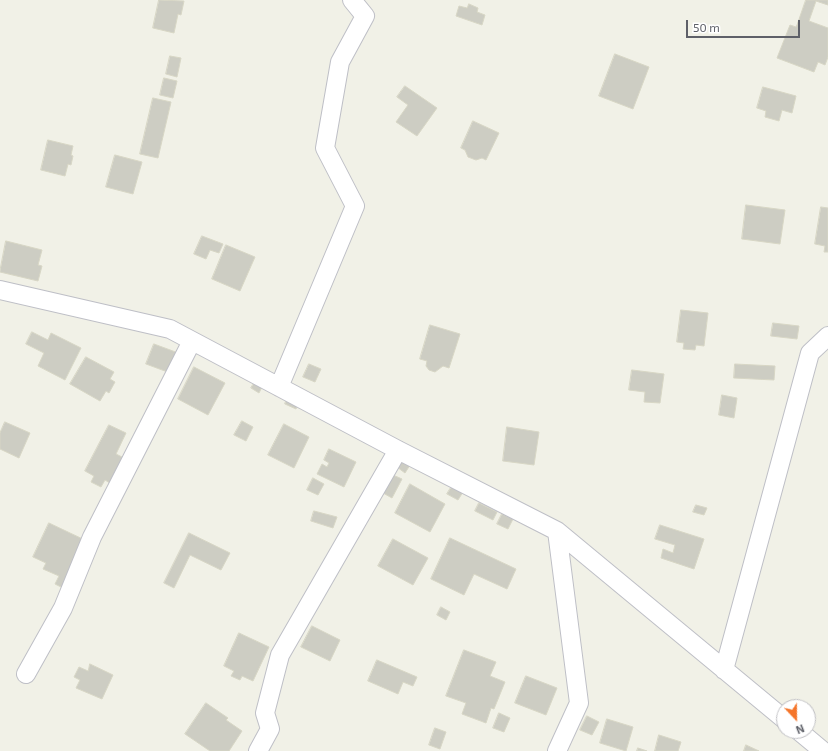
<!DOCTYPE html>
<style>
body{margin:0}
#map{position:relative;width:828px;height:751px;overflow:hidden;background:#f1f1e7;font-family:"Exo 2",sans-serif}
canvas{display:block}
.north{position:absolute;left:776px;top:699px;width:40px;height:40px;box-sizing:border-box;background:#fff;border:1px solid #bfbfc3;border-radius:50%;rotate:158deg;font-size:11px;font-weight:700;line-height:16px;text-align:center;color:#5e6068}
.north::after{content:'';display:block;margin:auto;width:14px;height:18px;background:#f5752a;clip-path:polygon(50% 0,100% 100%,50% 72%,0 100%)}
.scale{position:absolute;left:686px;top:20px;width:114px;height:18px;box-sizing:border-box;border:2px solid #5e6068;border-top:0;padding-left:5px;font-size:12px;line-height:14px;white-space:nowrap;color:#5e6068;-webkit-text-stroke:3px #fff;paint-order:stroke}
</style>
<div id="map">
<canvas width="828" height="751"></canvas>
<div class="north">N</div>
<div class="scale">50 m</div>
</div>
<script>
const g = document.querySelector('canvas').getContext('2d');
g.lineJoin = 'round';
function fill(path, color) { g.fillStyle = color; g.fill(path, 'evenodd'); }
function trace(path, color, width, dash) { g.strokeStyle = color; g.lineWidth = width; g.lineCap = dash ? 'butt' : 'round'; g.setLineDash(dash || []); g.stroke(path); }
const building = new Path2D(`
 M159,0L184,1L181,15L178,14L174,33L153,28Z
 M806,0H828V5L816,1L809,21L828,28V57L825,65L818,62L814,72L777,58L790,25L796,27Z
 M469,4L478,8L477,12L485,15L482,25L456,16L459,6L467,8Z
 M615,54L649,67L633,109L599,96Z
 M170,56L181,58L177,77L166,74Z
 M164,78L177,81L173,98L160,95Z
 M405,86L437,108L417,136L396,122L408,105L397,97Z
 M763,87L796,96L792,113L782,110L779,121L765,117L766,111L757,108Z
 M153,98L171,102L158,158L140,154Z
 M473,121L499,133L486,160L482,158L476,160L468,157L465,150L461,148Z
 M48,140L73,146L71,155L73,156L71,165L68,164L65,176L41,170Z
 M115,155L142,162L133,194L106,187Z
 M746,205L785,210L780,244L742,239Z
 M821,207L828,208V252H824L825,246L815,244Z
 M202,236L223,244L219,253L210,250L206,259L194,254Z
 M6,241L42,250L38,265L42,266L38,281L0,272Z
 M226,245L255,257L240,291L212,279Z
 M681,310L708,313L704,346L696,345L695,350L683,349L684,343L677,342Z
 M773,323L799,326L797,339L771,336Z
 M430,325L460,334L449,368L443,366L435,372L429,370L426,366L427,361L420,359Z
 M32,332L48,340L51,333L81,348L65,380L38,366L44,353L26,344Z
 M154,344L181,354L173,374L146,364Z
 M86,357L114,372L110,379L115,382L109,393L106,391L100,401L70,384Z
 M309,364L321,369L315,382L303,377Z
 M735,364L775,366L774,380L734,378Z
 M194,367L225,383L208,415L178,399Z
 M632,370L664,374L660,403L644,402L645,392L629,390Z
 M256,380L263,385L259,393L251,388Z
 M722,395L737,398L734,418L719,415Z
 M287,398L299,403L296,409L285,404Z
 M242,421L253,427L246,441L234,435Z
 M5,422L30,433L19,458L0,449V433Z
 M284,424L309,437L294,468L268,455Z
 M109,425L126,433L116,454L126,459L113,485L105,480L101,487L91,482L94,476L85,471Z
 M507,427L539,432L534,465L503,461Z
 M329,449L356,462L344,487L317,474L322,464L327,467L329,463L324,460Z
 M404,457L412,462L405,473L397,467Z
 M393,475L402,479L392,498L383,493Z
 M313,478L324,484L318,495L307,490Z
 M410,484L445,504L430,532L395,513Z
 M452,486L463,492L458,500L447,494Z
 M479,503L497,512L493,520L475,511Z
 M696,505L707,508L704,515L693,512Z
 M314,511L337,517L333,528L311,521Z
 M502,514L513,519L508,529L497,524Z
 M49,523L89,542L67,590L55,584L59,576L43,569L46,563L33,557Z
 M660,525L704,539L694,569L661,558L663,549L673,553L675,545L655,539Z
 M189,533L230,553L221,570L190,555L174,588L164,583Z
 M450,538L516,569L507,589L474,574L464,595L431,579Z
 M393,539L428,558L413,585L378,566Z
 M441,607L450,612L446,620L437,615Z
 M312,626L340,640L330,661L301,647Z
 M239,633L269,647L253,681L242,676L240,680L231,676L234,671L224,666Z
 M464,650L496,662L490,676L505,682L494,709L491,708L486,723L462,714L466,703L446,696Z
 M377,660L417,677L413,686L403,682L398,694L368,681Z
 M90,664L113,675L102,699L76,688L80,680L74,677L79,667L88,671Z
 M526,676L557,688L546,715L515,703Z
 M206,703L228,718L226,720L242,731L229,751H210L185,734Z
 M499,713L510,718L504,732L493,728Z
 M587,716L599,722L592,735L580,730Z
 M607,719L633,727L626,751L600,743Z
 M435,728L446,732L440,749L429,745Z
 M659,735L681,742L678,751H655Z
 M746,745L759,751H744Z
 M638,748L647,751H637Z`);
const minor = new Path2D(`
 M0,290L170,329L398,450L557,531L784,719
 M279,387L355,206L325,148L340,62L365,16L352,0
 M724,670L810,353L828,336
 M26,674L63,608L92,537L192,341
 M799,731L823,751
 M258,751L270,729L265,713L280,655L398,450
 M557,751L579,703L557,531`);
fill(building, '#cdcdc3');
trace(building, '#d7d6c5', 1);
trace(minor, '#bebfc6', 20);
trace(minor, '#fff', 18);
</script>
